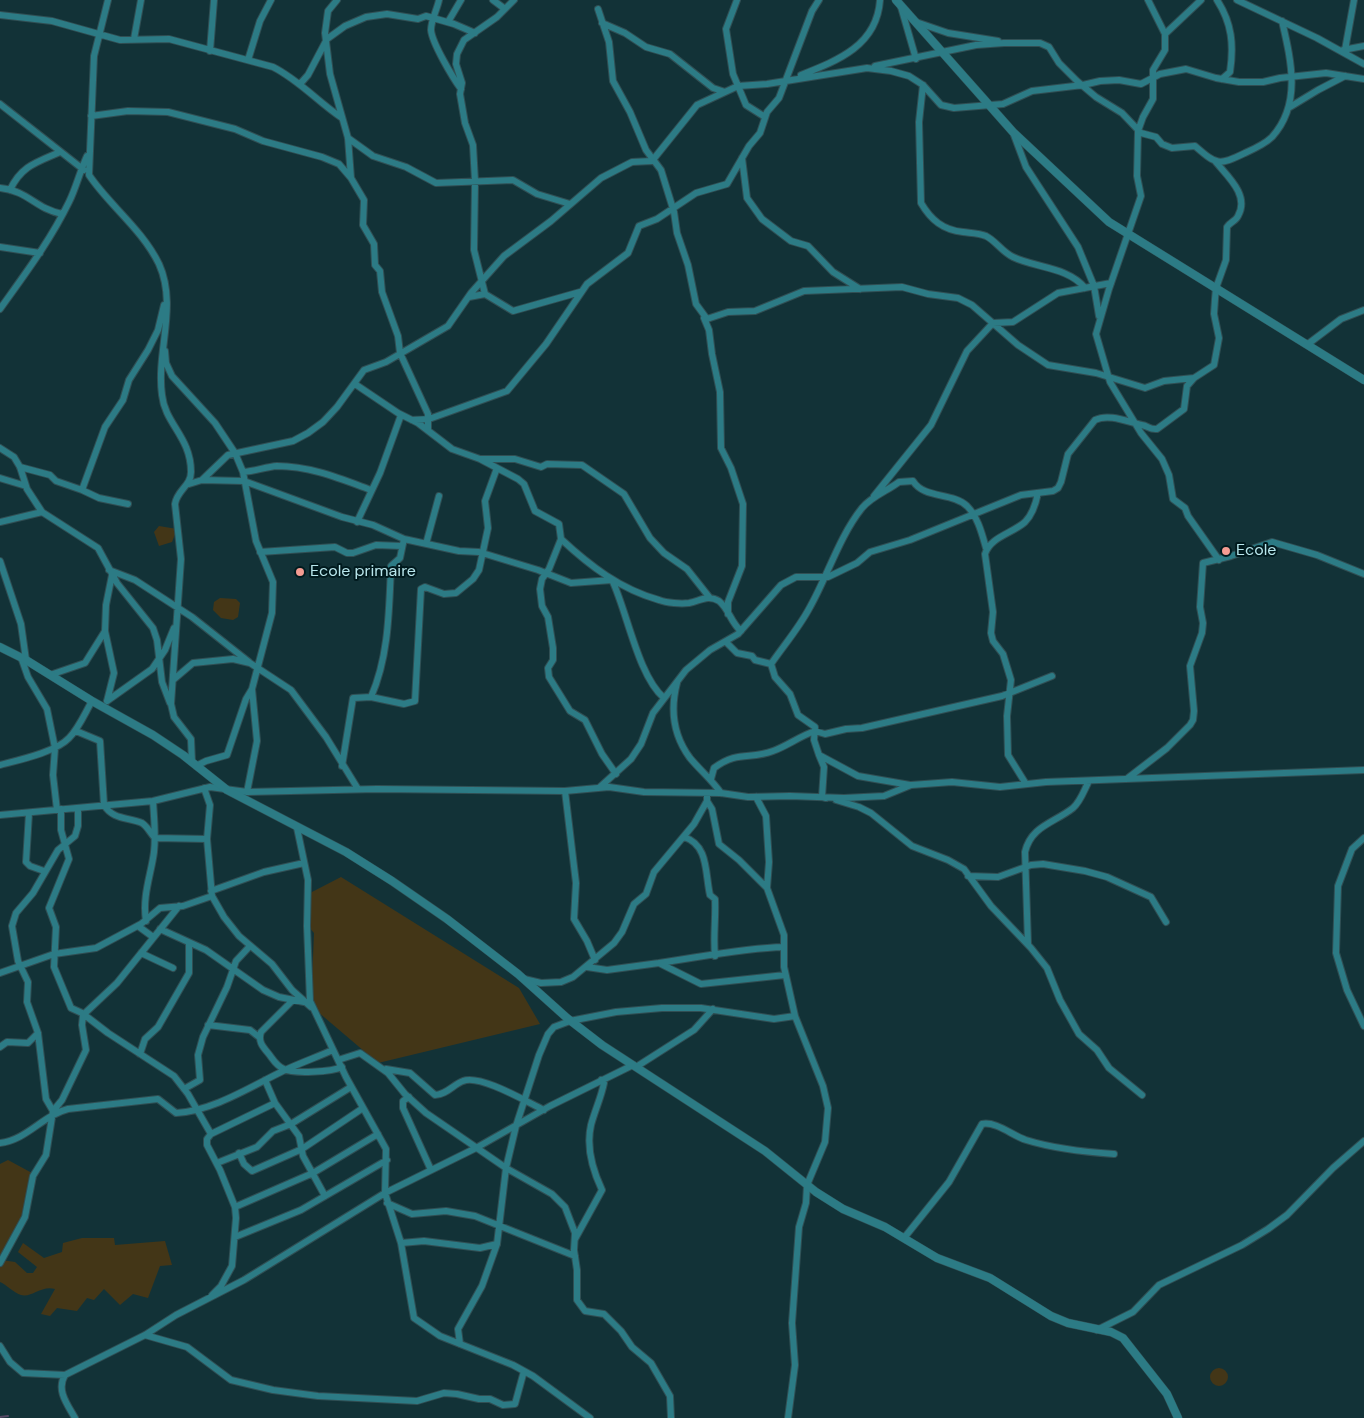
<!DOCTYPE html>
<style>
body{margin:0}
canvas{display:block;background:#123237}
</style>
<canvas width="1364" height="1418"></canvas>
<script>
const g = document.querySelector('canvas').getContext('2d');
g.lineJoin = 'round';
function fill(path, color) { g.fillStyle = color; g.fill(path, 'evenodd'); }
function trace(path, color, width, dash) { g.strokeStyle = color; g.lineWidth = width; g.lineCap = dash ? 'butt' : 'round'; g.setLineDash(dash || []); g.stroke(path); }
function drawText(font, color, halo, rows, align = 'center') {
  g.font = font + ' "DM Sans",sans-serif'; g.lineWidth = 4; g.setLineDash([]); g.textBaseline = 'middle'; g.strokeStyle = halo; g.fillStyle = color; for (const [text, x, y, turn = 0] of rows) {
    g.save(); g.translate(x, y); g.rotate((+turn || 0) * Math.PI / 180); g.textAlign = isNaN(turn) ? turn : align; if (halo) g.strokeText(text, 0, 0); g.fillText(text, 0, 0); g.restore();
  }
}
const green = new Path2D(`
 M159,526L177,529L172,542L159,546L154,532Z
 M220,598L236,599L240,603L238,617L233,620L221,618L213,610L214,602Z
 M341,877L519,988L540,1024L378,1063L311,1006L314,933L308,926L310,893Z
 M8,1160L32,1173L19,1227L1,1260L15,1262L27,1273H33L37,1267L18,1252L23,1243L44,1258L62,1252L63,1243L82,1238H114L115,1245L165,1241L172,1265L160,1266L148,1298L133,1294L120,1305L104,1289L94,1300L87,1298L77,1311L57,1308L50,1316L41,1314L55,1289C41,1285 32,1298 21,1295C14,1293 7,1285 0,1282V1164Z
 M1210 1377a9 9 0 1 1 18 0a9 9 0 1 1-18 0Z`);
const stream = new Path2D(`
 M0,1417L8,1416`);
const minor = new Path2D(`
 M108,0L94,56L89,175C109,205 142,229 159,264C178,306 156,352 162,395C165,424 191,437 191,472C191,486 177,490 175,504L181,559L171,704L174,717L191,739L192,762
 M337,0L328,11L325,33L330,74L348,138L351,178L364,200L363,225L374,244L375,265L380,271L382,292L398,336L400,353L428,414V430
 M439,0C437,10 431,20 431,30C432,43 453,78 461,89
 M493,0L505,9
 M737,0L726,29L733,74L746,105L765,117
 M1148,0L1165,34V50L1153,70V99L1143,117L1138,131L1137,176L1141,196L1109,289L1096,334L1110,382L1141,433L1162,459L1169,475L1173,499L1185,508L1188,516L1219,560
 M1217,0C1232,23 1234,45 1230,72L1222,79
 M1237,0L1317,38L1364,64
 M901,7L916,59
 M598,9L609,42L613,81L630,112L646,150L661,170L674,212L677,233L688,265L696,304L707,319L728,312L755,311L804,291L902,287L928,294L958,298L972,305L1018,345L1048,365L1096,373L1145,388L1164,381L1194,378L1214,365L1219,338L1214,314L1215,299L1216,288L1226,260L1227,227C1230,222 1236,221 1238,216C1250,195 1227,176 1215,161
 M0,15L52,21L120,40L169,39L273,67C299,80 318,102 342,118
 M448,22L461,0
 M916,22L948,33L998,41
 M602,23L625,33L646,47L670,54L713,88L725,92
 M1165,34L1201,0
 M134,39L141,0
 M1343,50L1364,46
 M1345,50L1354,0
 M210,51L214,0
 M248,60L260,21L271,0
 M875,66L976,45L1004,43H1040L1049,47L1059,63L1077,81L1096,97L1122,113L1141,133L1156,137L1162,144L1172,148L1195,146C1217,165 1218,166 1245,153C1254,149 1265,144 1272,137C1302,104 1291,60 1282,21
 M801,75C839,60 877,45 880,0
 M300,84L308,75L327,39L345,26L366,17L387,14L418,19L426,16L454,24L475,33
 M923,85L919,122L921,203C931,220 943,230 963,232C970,233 979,233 986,236C996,241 1002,252 1013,257C1036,268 1068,267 1085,288
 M0,104L84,170
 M1290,107L1318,90L1345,76
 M91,116L128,111L168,112L235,129L263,141L322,157L339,164L351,178
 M1014,135L1026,167L1078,247L1094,286L1099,316
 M348,138L373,156L406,167L436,183L513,180L537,194L570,204
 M742,158L747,198L762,219L791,241L808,246L833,272L860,289
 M0,188C29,191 34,208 62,214
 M10,190C21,166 37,162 60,152
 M0,247L40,253
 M485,294L474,250L475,181L473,145L465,123L460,94L462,83L456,64L457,54L464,40L497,17L514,0
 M469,297L485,294L513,311L580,292
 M0,309C25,274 50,241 69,202C76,188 80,171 87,156
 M704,318L709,330L712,354L720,392L721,448L731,468L743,504L742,566L728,602V614
 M1308,344L1341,319L1364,310
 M165,351L166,363L172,376L215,423L235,453L243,472L256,541L273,582L272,613L252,689L257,741L247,792
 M355,384L398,413L418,423L452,449L480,459L518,479L524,484L535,511L559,524L561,539L549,569L542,579L540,589L542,606L548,617L553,648V660L548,668L549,677L570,711L585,720L602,754L616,774
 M412,420L429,419L507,391L546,344L587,284L628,253L639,226L657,219L696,193L727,184L749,146L760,133L767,112L779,98L812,11L819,0
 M0,448L14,457L20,467L27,489L42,512L98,548L117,583L153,628L157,640L162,682L170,703
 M480,459H515L541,467L547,464L582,465L624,494L650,538L664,553L687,569L710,598
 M20,467L50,475L56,481L82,490
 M243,472C255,471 266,467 277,466C310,466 341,479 371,490
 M0,478L26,486
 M202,480L244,481L342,517L373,525L404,539L459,551L479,552L538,570L571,583L612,580C627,611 638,676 664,698
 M189,484L202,480L228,455L293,441L308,433L323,422L337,407L364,370L386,362L448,326L471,293L504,256L551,221L601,178L632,162L652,161L697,105L738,86L767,84L867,68L891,71L909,76L923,85L941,105L954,108L1003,104L1032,91L1083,85L1100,81L1119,80L1141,84L1160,74L1186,69L1216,78L1239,82H1263L1280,78L1326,73L1364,79
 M874,496L931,425L967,351L993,323L1013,322L1058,293L1111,283
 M128,504L99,498L82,490L105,427L123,400L129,380L148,350L158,330L164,305
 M0,522L42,512
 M357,522L380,473L401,415
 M561,539C590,566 620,589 659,600C667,603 681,604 689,603C700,601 708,594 719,601C729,609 731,623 741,631
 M426,544L439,496
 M260,552L335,547L347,553H353L376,545L402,546
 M0,561L21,624L26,660
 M109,570L135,580L192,617L249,662
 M727,643L737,653L752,656L755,660L771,664L775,677L790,694L798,715L815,727L814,740L819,755L858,776L910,785
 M21,657L28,677L47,709L55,748L53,775L57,810
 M771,664C784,645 799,628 810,607C828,575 839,537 862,508C872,496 887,491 899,482L913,481C924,499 952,492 967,506C978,517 982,534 986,548
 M50,675L85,663L105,631
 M173,680L193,663L233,659L250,663L291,690L326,737L358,789
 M677,683C670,710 673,735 690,758C700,770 712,780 721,793
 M371,697C389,656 389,610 391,566L400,558L404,539
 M107,701L114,673L105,631L106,605L112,575
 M107,701L152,669L165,650L174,628
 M76,731L100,741L104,805C113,820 128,817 142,823C148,827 150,833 155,838L207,839
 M819,755L824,767L822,797L826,798
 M0,765C19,760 56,752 69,738C79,728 85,713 92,701
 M196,766L206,761L227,755L246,699L252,689
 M342,766L353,698L371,697L404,704L415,701L421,589L425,587L444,594L456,593L473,579L479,570L488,528L485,501L497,468
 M1128,778L1167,748L1190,725L1193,720L1194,711L1190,666L1202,633L1203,623L1200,607L1203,563L1231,556L1272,542L1317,555L1364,574
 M711,779L714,768C738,750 750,760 773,751C787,746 800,736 815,731L825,734L846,729L862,728L1002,696L1052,676
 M1026,784L1008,755L1007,716L1011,680L1003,654L993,641L991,633L993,612L985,554C990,537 1013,533 1025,522C1032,515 1036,503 1038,493
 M600,787L631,759L641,744L653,713L686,670L710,650L738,634L781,585L796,577H828L857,563L870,552L910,540L1021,495L1053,491L1058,488L1061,482L1068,454L1095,420C1109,413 1128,422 1142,425C1148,426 1150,430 1157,429L1184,409L1187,386L1194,378
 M204,788L210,805L207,839L212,896L224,917L239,936L272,964L292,990L311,1007
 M565,791L576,883L574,919L587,941L595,960
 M756,797L766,816L769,862L767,888L784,935V967L795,1016
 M836,800L859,807L871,813L912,846L948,860L964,869L991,906L1031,948L1047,968L1060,1000L1079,1034L1097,1050L1109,1068L1142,1095
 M707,801L712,809L719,844L739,860L767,888
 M61,809V830L69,859L49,908L56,927L54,967L71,1008L82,1013L108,1033L174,1076L188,1094L211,1134L207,1139V1145L220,1170L235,1207L236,1218L232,1266L221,1286L212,1295
 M29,813L26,862L30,866L44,871
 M0,815L153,801L210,787L247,792L377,789L565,791L609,787L644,792L721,793L748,797L790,796L844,798L884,796L911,785L952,782L1000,787L1046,782L1364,770
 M297,828L308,880L307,926L310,1001L346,1077L386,1149L385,1193L401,1243L414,1318L440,1336L513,1365L533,1376L590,1418
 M684,837C709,845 705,874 710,895L715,899C716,919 713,936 715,956
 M1364,838L1352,849L1338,886L1336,953L1347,990L1364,1026
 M968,876L998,877L1031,865L1043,864L1085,871L1107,877L1151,897L1166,922
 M211,891L264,872L304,863
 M146,921C142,896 151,875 154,852C156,835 154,818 153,801
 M138,926L153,937
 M160,929L206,950L263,990L279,997L304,1002
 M1028,944L1025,852C1031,826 1054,823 1073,808C1081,801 1084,790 1089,781
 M141,953L173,968
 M659,963C701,957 743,948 784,947
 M587,967L607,970L659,963L701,984L785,975
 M0,973L54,954L96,948L141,924L160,908L183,906L212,896
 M524,979L541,983L561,982L573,977L614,943L622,932L634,904L646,894L654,872L694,824L707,801V793
 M293,1000L261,1032C258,1041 262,1046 268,1053C273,1059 276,1066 284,1069C293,1074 332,1072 342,1067
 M208,1025L250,1030L259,1037
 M0,1047L7,1042L28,1043L38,1033
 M140,1054L145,1039L158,1027L189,973V944
 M338,1060L360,1053L388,1073L405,1094L426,1113L506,1168L552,1194L565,1207L575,1233L574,1250L577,1270V1300L585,1311L604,1314L621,1331L632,1347L651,1363L670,1396L671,1418
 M636,1067L694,1030L713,1009
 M386,1069L410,1073L435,1095C446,1095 454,1084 463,1081C480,1074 527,1102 544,1110
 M265,1080L275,1103L299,1136L303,1156L325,1196
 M184,1089L200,1080L198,1055L203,1037L227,987L236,961L250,946
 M409,1097L403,1101V1108L431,1170
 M53,1111L46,1099L38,1033L27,1002L28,982L18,961L12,926L16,913L33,893L58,850L75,836L78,826V808
 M211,1134L275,1103
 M0,1143C27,1140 43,1115 68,1109L158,1099L176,1113C213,1111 250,1087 283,1071C300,1063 317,1057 333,1050
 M239,1153L244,1164L252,1171L302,1149L363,1108
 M217,1163L257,1147L273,1131L291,1124L351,1087
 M387,1203L412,1214L446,1211L475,1216L575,1256
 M235,1207L313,1173L378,1134
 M235,1237L301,1210L387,1160
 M904,1238L949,1182L982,1124C996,1121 1013,1136 1026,1140C1055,1149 1084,1152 1114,1154
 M575,1239L602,1190C593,1171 586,1147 591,1125C595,1110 601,1098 604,1083L601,1080
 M401,1243L424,1241L480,1248L497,1244
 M0,1263L25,1217L33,1176L46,1155L53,1111L62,1100L86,1050L82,1025L83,1015L117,983L179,906
 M1097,1330L1133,1312L1159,1285L1242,1245L1268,1229L1287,1215L1333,1168L1364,1141
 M145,1335L187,1347L231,1380L273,1390L318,1396L417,1401L444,1393L457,1394L479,1399H490L503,1405L515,1404L524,1371
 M460,1344L458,1329L482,1286L497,1244L506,1168L516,1126L539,1055L548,1034L554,1027L570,1021L616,1012L662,1008H701L774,1019L795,1016L823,1086L828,1108L825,1142L807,1185L806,1203L799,1227L792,1323L795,1365L788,1418
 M0,1346L10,1362L23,1373L65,1375
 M75,1418C67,1404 56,1390 65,1375L145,1335L176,1315L244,1280L385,1193L476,1148L550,1106L633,1065`);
const tertiary = new Path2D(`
 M896,0L1013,132L1109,222L1364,380
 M0,647L26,660L92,701L153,735L183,755L227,790L346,852L392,881L447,919L518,974L567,1018L602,1045L765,1151L816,1192L843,1209L885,1227L937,1258L990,1278L1051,1316L1068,1323L1111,1332L1123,1338L1167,1394L1178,1418`);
const markers = [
 [1226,551,5,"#f59c92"],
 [300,572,5,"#f59c92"]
];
const poiNames = [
 ["Ecole",1236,551],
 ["Ecole primaire",310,572]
];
fill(green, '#433617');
trace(stream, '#544864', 2);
trace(minor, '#304f54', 8);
trace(tertiary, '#304f54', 9);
trace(minor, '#2c7b85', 6);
trace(tertiary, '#2c7b85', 8);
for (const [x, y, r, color] of markers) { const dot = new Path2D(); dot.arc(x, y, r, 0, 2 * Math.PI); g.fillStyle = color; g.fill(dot); trace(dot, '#001a1e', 2); }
drawText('16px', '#b8e6ec', '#001a1e', poiNames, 'left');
</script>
